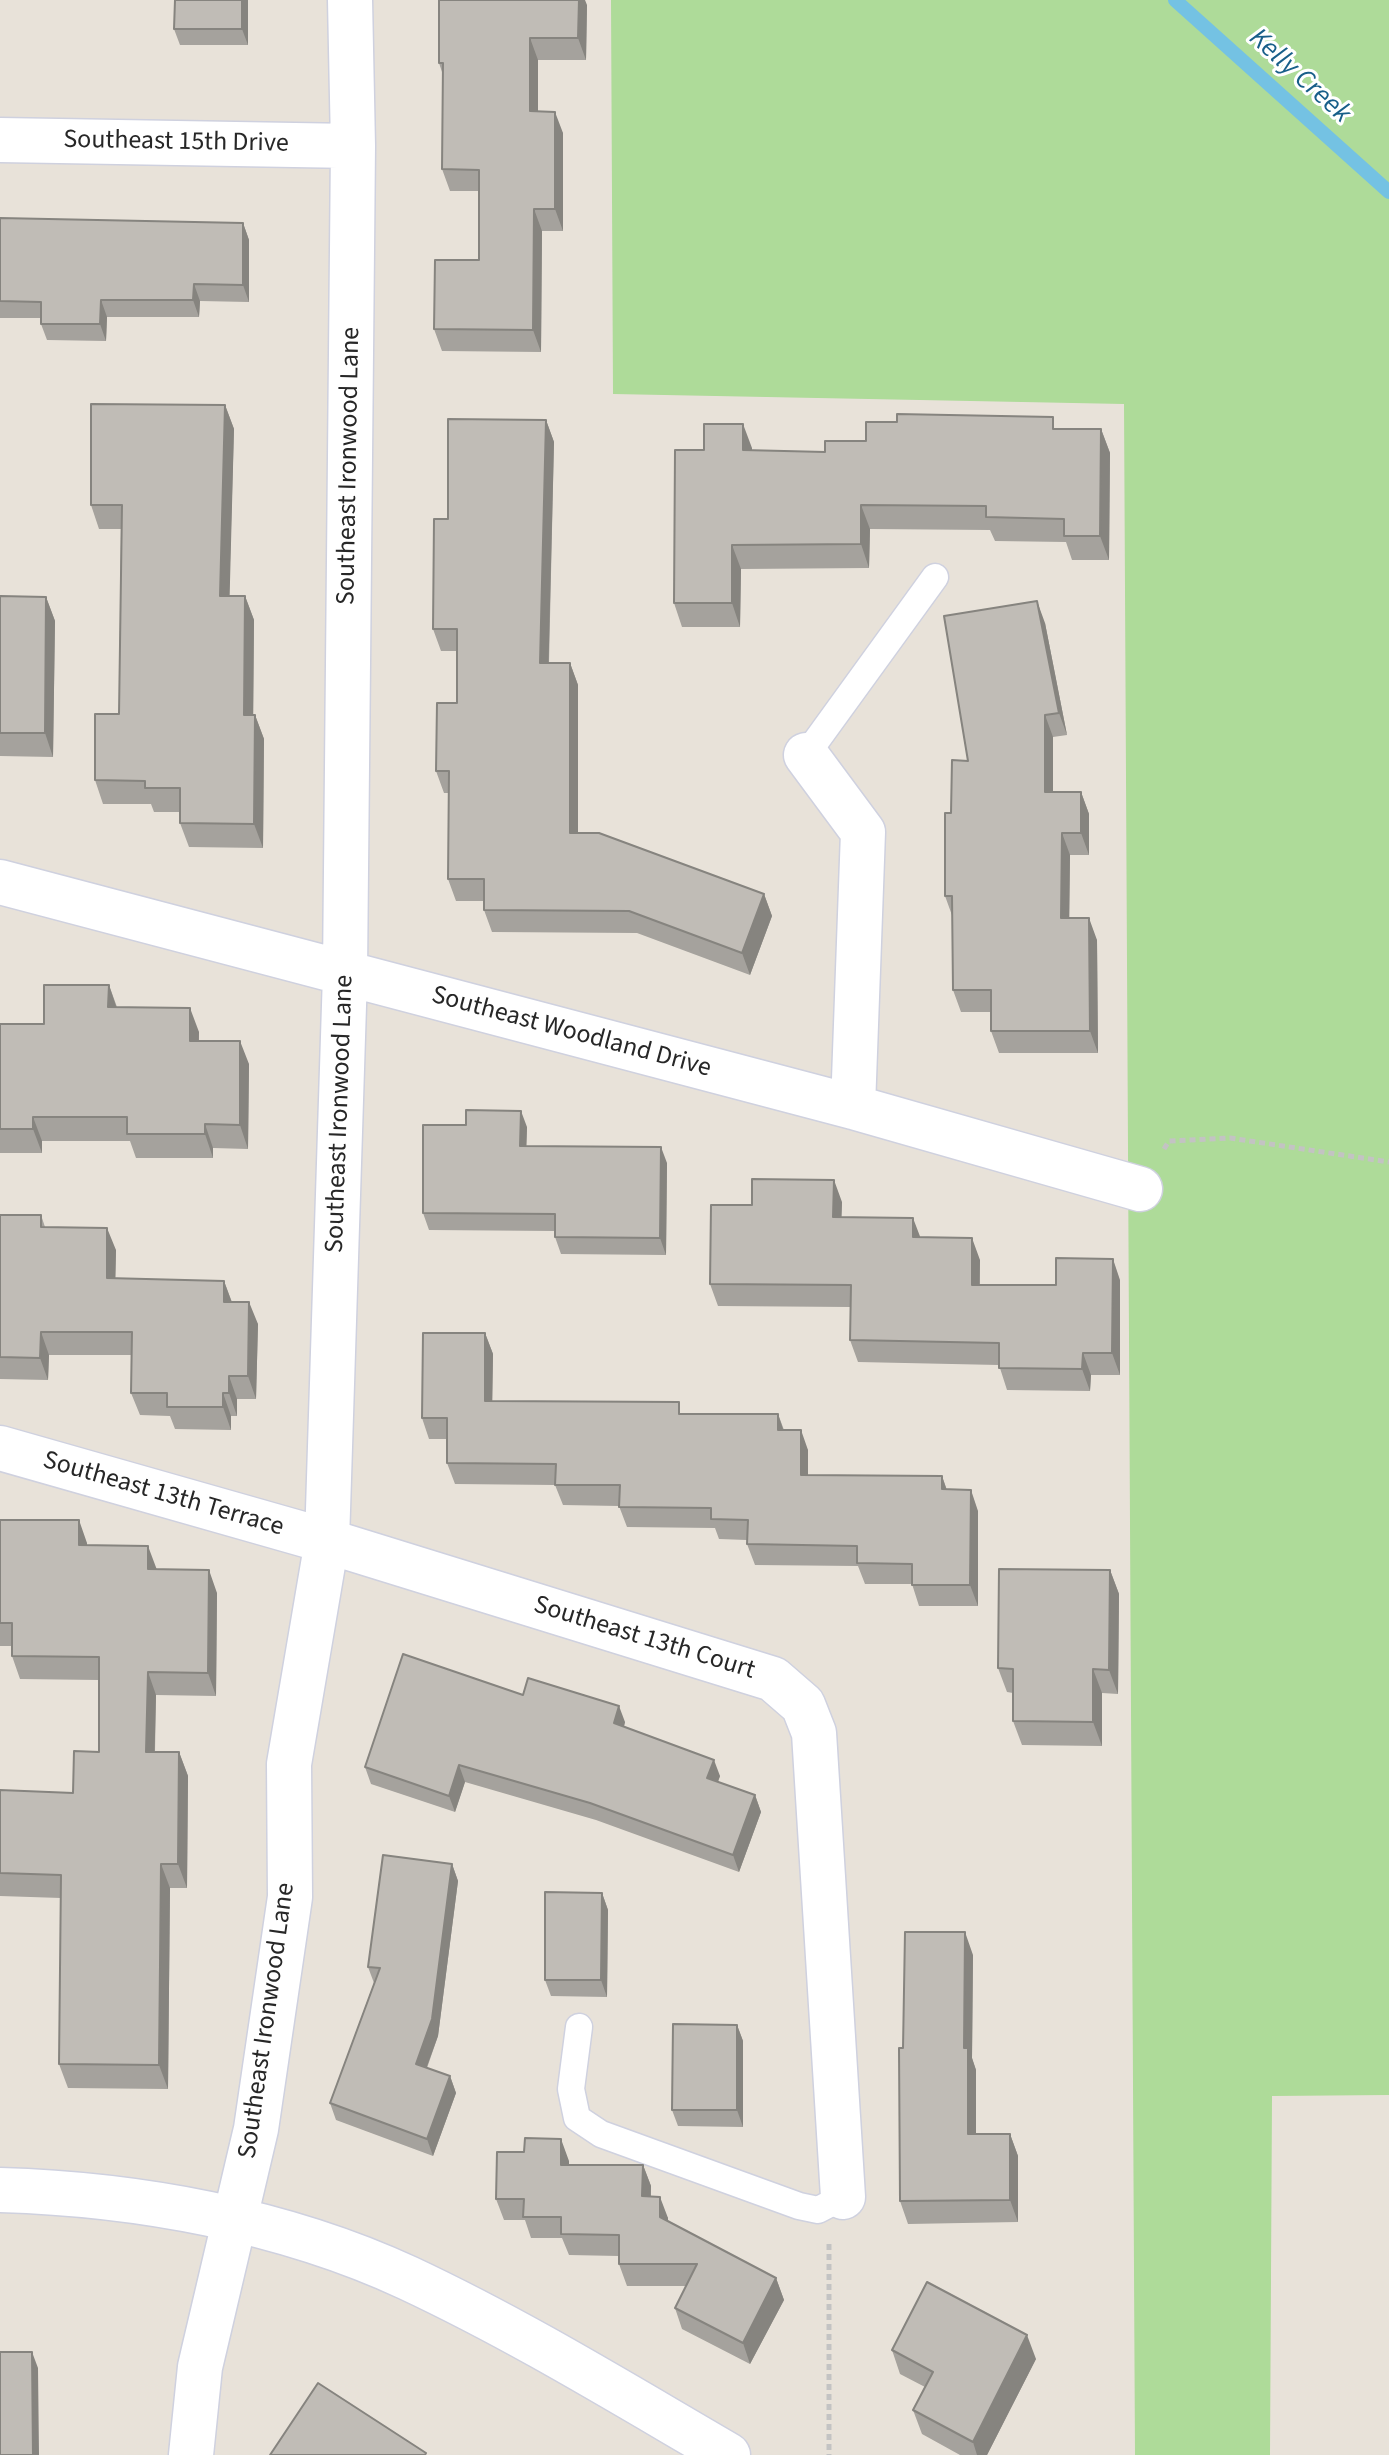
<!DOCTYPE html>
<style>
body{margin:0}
canvas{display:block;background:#e8e2d9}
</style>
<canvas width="1389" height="2455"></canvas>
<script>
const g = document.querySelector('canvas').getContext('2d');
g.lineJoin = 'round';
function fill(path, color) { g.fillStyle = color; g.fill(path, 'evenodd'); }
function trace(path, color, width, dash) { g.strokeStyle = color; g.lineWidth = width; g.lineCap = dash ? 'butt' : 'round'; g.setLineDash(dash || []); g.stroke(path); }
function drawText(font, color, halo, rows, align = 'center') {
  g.font = font + ' "Source Sans 3",sans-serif'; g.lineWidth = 6; g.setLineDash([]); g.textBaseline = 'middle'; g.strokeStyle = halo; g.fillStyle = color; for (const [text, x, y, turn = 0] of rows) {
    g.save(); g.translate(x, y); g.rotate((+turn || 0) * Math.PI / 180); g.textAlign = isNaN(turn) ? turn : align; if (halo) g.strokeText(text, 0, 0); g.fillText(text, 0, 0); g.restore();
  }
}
const green = new Path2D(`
 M611,0H1389V2095L1272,2096L1270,2455H1135L1124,404L613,394Z`);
const stream = new Path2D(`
 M1175,0L1389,192`);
const path = new Path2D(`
 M1164,1149L1169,1141L1230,1138L1389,1162
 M829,2244V2455`);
const service = new Path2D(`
 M806,755L935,577
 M579,2027L571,2089L577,2118L601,2134L799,2206L818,2210L843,2197`);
const minor = new Path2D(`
 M0,140L353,146
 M806,755L863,832L853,1107
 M0,882L853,1107L1140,1189
 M0,1448L327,1541L773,1679L803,1705L814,1733L843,2197
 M191,2455L200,2367L256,2129L290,1897L289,1764L327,1541L345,974L353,146L350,0`);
const secondary = new Path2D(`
 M0,2190C137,2194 283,2220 408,2278C519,2330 623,2394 728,2455`);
const wall = new Path2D(`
 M248,0V45H180L174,29Z
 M587,5L586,60H538V111L563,133V231H542L541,352L442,351L434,329L479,260V191H450L442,169L443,75L439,63Z
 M0,218L243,223L249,240V302L200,301L199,317H107L106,341L47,340L41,324V318H0Z
 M225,405L234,429L229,596H245L254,620L253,715H255L264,739L263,848L189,847L180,823V812H154L151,804H103L95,780L119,714L121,529H99L91,505Z
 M546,420L554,442L549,663H570L578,685V833L764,894L772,916L750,975L637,933L492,932L484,910V901H456L448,879L449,793H444L436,771L457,703V651H441L433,629L448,519Z
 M1057,429H1101L1110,453L1109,560H1072L1066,542L995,541L990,530L870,529L869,568L741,569L740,627H682L674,603L752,448V450L825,452L866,441Z
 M0,596L46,597L55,621L53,757L0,756Z
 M1045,623L1067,735L1053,737V792H1081L1089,814V855H1070L1069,918L1097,940L1098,1053H999L991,1031V1012H961L953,990V918L945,896L951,813L968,761Z
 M109,985L117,1007L199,1032V1041L249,1064L248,1149L213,1148V1158H136L130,1141H42V1153H0V1024H44Z
 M527,1127L526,1146L667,1163L666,1255L561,1254L555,1237V1231L429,1230L423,1213Z
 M842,1202L841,1217L920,1237L980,1260V1285H1056L1120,1280V1375H1091L1090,1391L1007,1390L999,1365L858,1362L850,1340V1307L718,1306L710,1284L752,1205Z
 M0,1215H41L45,1227L116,1250L115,1278L224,1281L232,1302L258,1324L256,1399H237V1416H231V1430L175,1429L170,1416L140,1415L131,1393L132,1355H49L48,1380L0,1379Z
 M485,1333L493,1354L492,1401L683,1414H778L784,1430L808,1450V1475L942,1476L947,1490L978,1511V1606H919L912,1584H865L858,1566L755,1565L747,1544V1540L719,1539L715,1528L627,1527L619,1506L563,1505L555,1485L455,1484L447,1463V1439H429L422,1418Z
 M0,1520L87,1543V1545L157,1569L217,1593L216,1696L156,1695L155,1752H179L188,1776L187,1888H170L168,2089L68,2088L59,2064L61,1898L0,1896V1790L73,1793L99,1752V1680L20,1679L12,1656V1646H0Z
 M1110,1570L1119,1594L1118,1694L1102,1693V1746L1022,1745L1013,1721V1693L1007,1692L998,1668Z
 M523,1695L625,1722L624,1727L720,1776L718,1782L755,1795L761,1812L739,1872L596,1820L465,1782L455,1812L371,1784L365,1767Z
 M452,1864L458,1881L438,2036L427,2068L450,2076L456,2093L433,2156L336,2120L330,2103L374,1983L368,1967Z
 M602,1893L608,1910L607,1997L551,1996L545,1980Z
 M973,1955L972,2058L976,2070V2134H1010L1018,2156V2222L908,2224L900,2201L903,2048Z
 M737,2025L743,2041V2127L678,2126L672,2110Z
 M569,2161V2165H643L651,2186V2196L668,2218V2221L776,2278L784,2300L750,2364L682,2329L675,2308L686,2286H627L619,2264V2256L569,2255L562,2238H531L525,2220H504L496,2199Z
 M892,2350L1036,2359L987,2455H960L922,2434L913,2410L925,2387L900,2374Z`);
const shadedWall = new Path2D(`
 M242,0H248V45L242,29Z
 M579,0H585L587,5L586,60L578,38Z
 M530,38L538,60V133L530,111Z
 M555,112L563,133V231L555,209Z
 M534,209L542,231L541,352L533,330Z
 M243,223L249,240V302L243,285Z
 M194,284L200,301L199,317L193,300Z
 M101,300L107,317L106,341L100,324Z
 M225,405L234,429L229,620L220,596Z
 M546,420L554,442L548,685L540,663Z
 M743,424L752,448L751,474L743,450Z
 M1101,429L1110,453L1109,560L1100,536Z
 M861,505L870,529L869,568L861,544Z
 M732,545L741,569L740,627L732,603Z
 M245,596L254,620L253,739L244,715Z
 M46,597L55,621L53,757L45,733Z
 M1037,601L1045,623L1067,735L1059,713Z
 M570,663L578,685V855L570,833Z
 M255,715L264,739L263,848L254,824Z
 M1045,715L1053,737V814L1045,792Z
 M1081,792L1089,814V855L1081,833Z
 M1062,833L1070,855L1069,940L1061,918Z
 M764,894L772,916L750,975L742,953Z
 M1089,918L1097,940L1098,1053L1090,1031Z
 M109,985L117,1009L108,1007Z
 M190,1008L199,1032L198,1064L190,1041Z
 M240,1041L249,1064L248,1149L240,1125Z
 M521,1111L527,1127L526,1162L520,1146Z
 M33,1117L42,1141V1153L33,1129Z
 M205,1124L213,1148V1158L205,1134Z
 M661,1147L667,1163L666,1255L660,1238Z
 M834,1180L842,1202L841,1238L833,1217Z
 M913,1218L921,1239L913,1237Z
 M107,1228L116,1250L115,1301L107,1278Z
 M972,1238L980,1260L979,1306L972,1285Z
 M1113,1259L1120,1280V1375L1112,1353Z
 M224,1281L232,1303L224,1302Z
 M249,1302L258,1324L256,1399L248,1376Z
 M41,1332L49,1355L48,1380L40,1358Z
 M485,1333L493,1354L492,1421L485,1401Z
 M1083,1353L1091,1375L1090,1391L1082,1369Z
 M229,1376L237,1399V1416L229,1393Z
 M223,1393L231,1416V1430L223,1407Z
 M778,1414L785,1435L778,1430Z
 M801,1430L808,1450V1495L801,1475Z
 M942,1476L949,1497L942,1489Z
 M971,1490L978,1511V1606L970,1585Z
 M79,1520L87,1543V1568L79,1545Z
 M148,1546L157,1570L148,1569Z
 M209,1570L217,1593L216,1696L208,1673Z
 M1110,1570L1119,1594L1118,1694L1109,1670Z
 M1093,1669L1102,1693V1746L1093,1722Z
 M148,1672L156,1695L154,1775L146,1752Z
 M619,1706L625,1722L620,1740L614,1723Z
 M179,1752L188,1776L187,1888L178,1864Z
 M714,1760L720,1776L713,1794L707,1778Z
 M459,1765L465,1782L455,1812L449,1796Z
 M755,1795L761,1812L739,1872L733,1855Z
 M161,1864L170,1888L168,2089L159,2065Z
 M452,1864L458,1881L438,2036L422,2080L416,2064Z
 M602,1893L608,1910L607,1997L601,1980Z
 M965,1932L973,1955L972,2058L976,2070V2156L968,2134L964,2048Z
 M737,2025L743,2041V2127L737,2110Z
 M450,2076L456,2093L433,2156L427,2139Z
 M1010,2134L1018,2156V2222L1010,2200Z
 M561,2139L569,2161V2186L561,2165Z
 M643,2165L651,2186L650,2217L642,2196Z
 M660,2197L668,2218V2238L660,2217Z
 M776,2278L784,2300L750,2364L743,2343Z
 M1027,2335L1036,2359L987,2455H977L973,2442Z
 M32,2352L38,2368L39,2455H33Z`);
const building = new Path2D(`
 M175,0H242V29H174Z
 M439,0H579L578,38H530V111L555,112V209H534L533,330L434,329L435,260H479V170L442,169L443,63H439Z
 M0,218L243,223V285L194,284L193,300H101L100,324H41V302L0,301Z
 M91,404L225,405L220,596H245L244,715H255L254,824L180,823V788H145V781L95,780V714H119L122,505H91Z
 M897,414L1053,417V429H1101L1100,536H1064V519L986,517V506L861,505V544L732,545V603H674L675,450H704V424H743V450L825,452V441H866V422H897Z
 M448,419L546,420L540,663H570V833H599L764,894L742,953L629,911L484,910V879H448L449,771H436L437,703H457V629H433L434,519H448Z
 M0,596L46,597L45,733H0Z
 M1037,601L1059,713L1045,715V792H1081V833H1062L1061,918H1089L1090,1031H991V990H953L952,896H945V813H951L952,760L968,761L944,616Z
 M44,985H109L108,1007L190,1008V1041H240V1125L205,1124V1134H127V1117H33V1129H0V1024H44Z
 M466,1110L521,1111L520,1146L661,1147L660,1238L555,1237V1214L423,1213V1125H466Z
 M752,1179L834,1180L833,1217L913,1218V1237L972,1238V1285H1056V1258L1113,1259L1112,1353H1083L1082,1369L999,1368V1343L850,1340L851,1285L710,1284L711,1205H752Z
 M0,1215H41V1227L107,1228V1278L224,1281V1302H249L248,1376H229V1393H223V1407H167V1393H131L132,1332H41L40,1358L0,1357Z
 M423,1333H485V1401L679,1402V1414H778V1430H801V1475L942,1476V1489L971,1490L970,1585H912V1564L857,1563V1546L747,1544L748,1520L711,1519V1508L619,1507L620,1485H555L556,1464L447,1463V1418H422Z
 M0,1520H79V1545L148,1546V1569L209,1570L208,1673L148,1672L146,1752H179L178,1864H161L159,2065L59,2064L61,1875L0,1873V1790L73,1793L74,1751L99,1752V1657L12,1656V1623H0Z
 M999,1569L1110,1570L1109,1670L1093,1669V1722L1013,1721V1669L998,1668Z
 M403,1654L523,1695L528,1678L619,1706L614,1723L714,1760L707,1778L755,1795L733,1855L590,1803L459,1765L449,1796L365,1767Z
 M383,1855L452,1864L432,2019L416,2064L450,2076L427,2139L330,2103L380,1968L368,1967Z
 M545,1892L602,1893L601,1980H545Z
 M905,1932H965L964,2048H968V2134H1010V2200L900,2201L899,2048H903Z
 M673,2024L737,2025V2110H672Z
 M525,2138L561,2139V2165H643L642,2196L660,2197V2217L776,2278L743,2343L675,2308L697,2264H619V2235L561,2234V2217H523L524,2199H496L497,2152H524Z
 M927,2282L1027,2335L973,2442L913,2410L933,2372L892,2350Z
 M0,2352H32L33,2455H0Z
 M318,2383L426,2453L425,2455H270Z`);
const streetNames = [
 ["Southeast 15th Drive",176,143,1],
 ["Southeast Ironwood Lane",350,466,-89],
 ["Southeast Woodland Drive",571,1033,15],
 ["Southeast Ironwood Lane",341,1114,-88],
 ["Southeast 13th Terrace",163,1495,16],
 ["Southeast 13th Court",644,1639,17],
 ["Southeast Ironwood Lane",268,2021,-82]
];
const waterNames = [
 ["Kelly Creek",1299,77,42]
];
fill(green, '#aedb99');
trace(stream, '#74c2e3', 14);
trace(service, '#cfd1df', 29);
trace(minor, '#cfd1df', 47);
trace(secondary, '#cfd1df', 47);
trace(path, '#c3c3c3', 5, [6, 4]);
trace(service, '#fff', 26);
trace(minor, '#fff', 44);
trace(secondary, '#fff', 44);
fill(wall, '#a5a29d');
fill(shadedWall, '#86847f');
fill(building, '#c0bcb6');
trace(building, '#86847f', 2);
drawText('26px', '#272727', '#fff', streetNames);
drawText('italic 28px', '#185f89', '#fff', waterNames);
</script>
